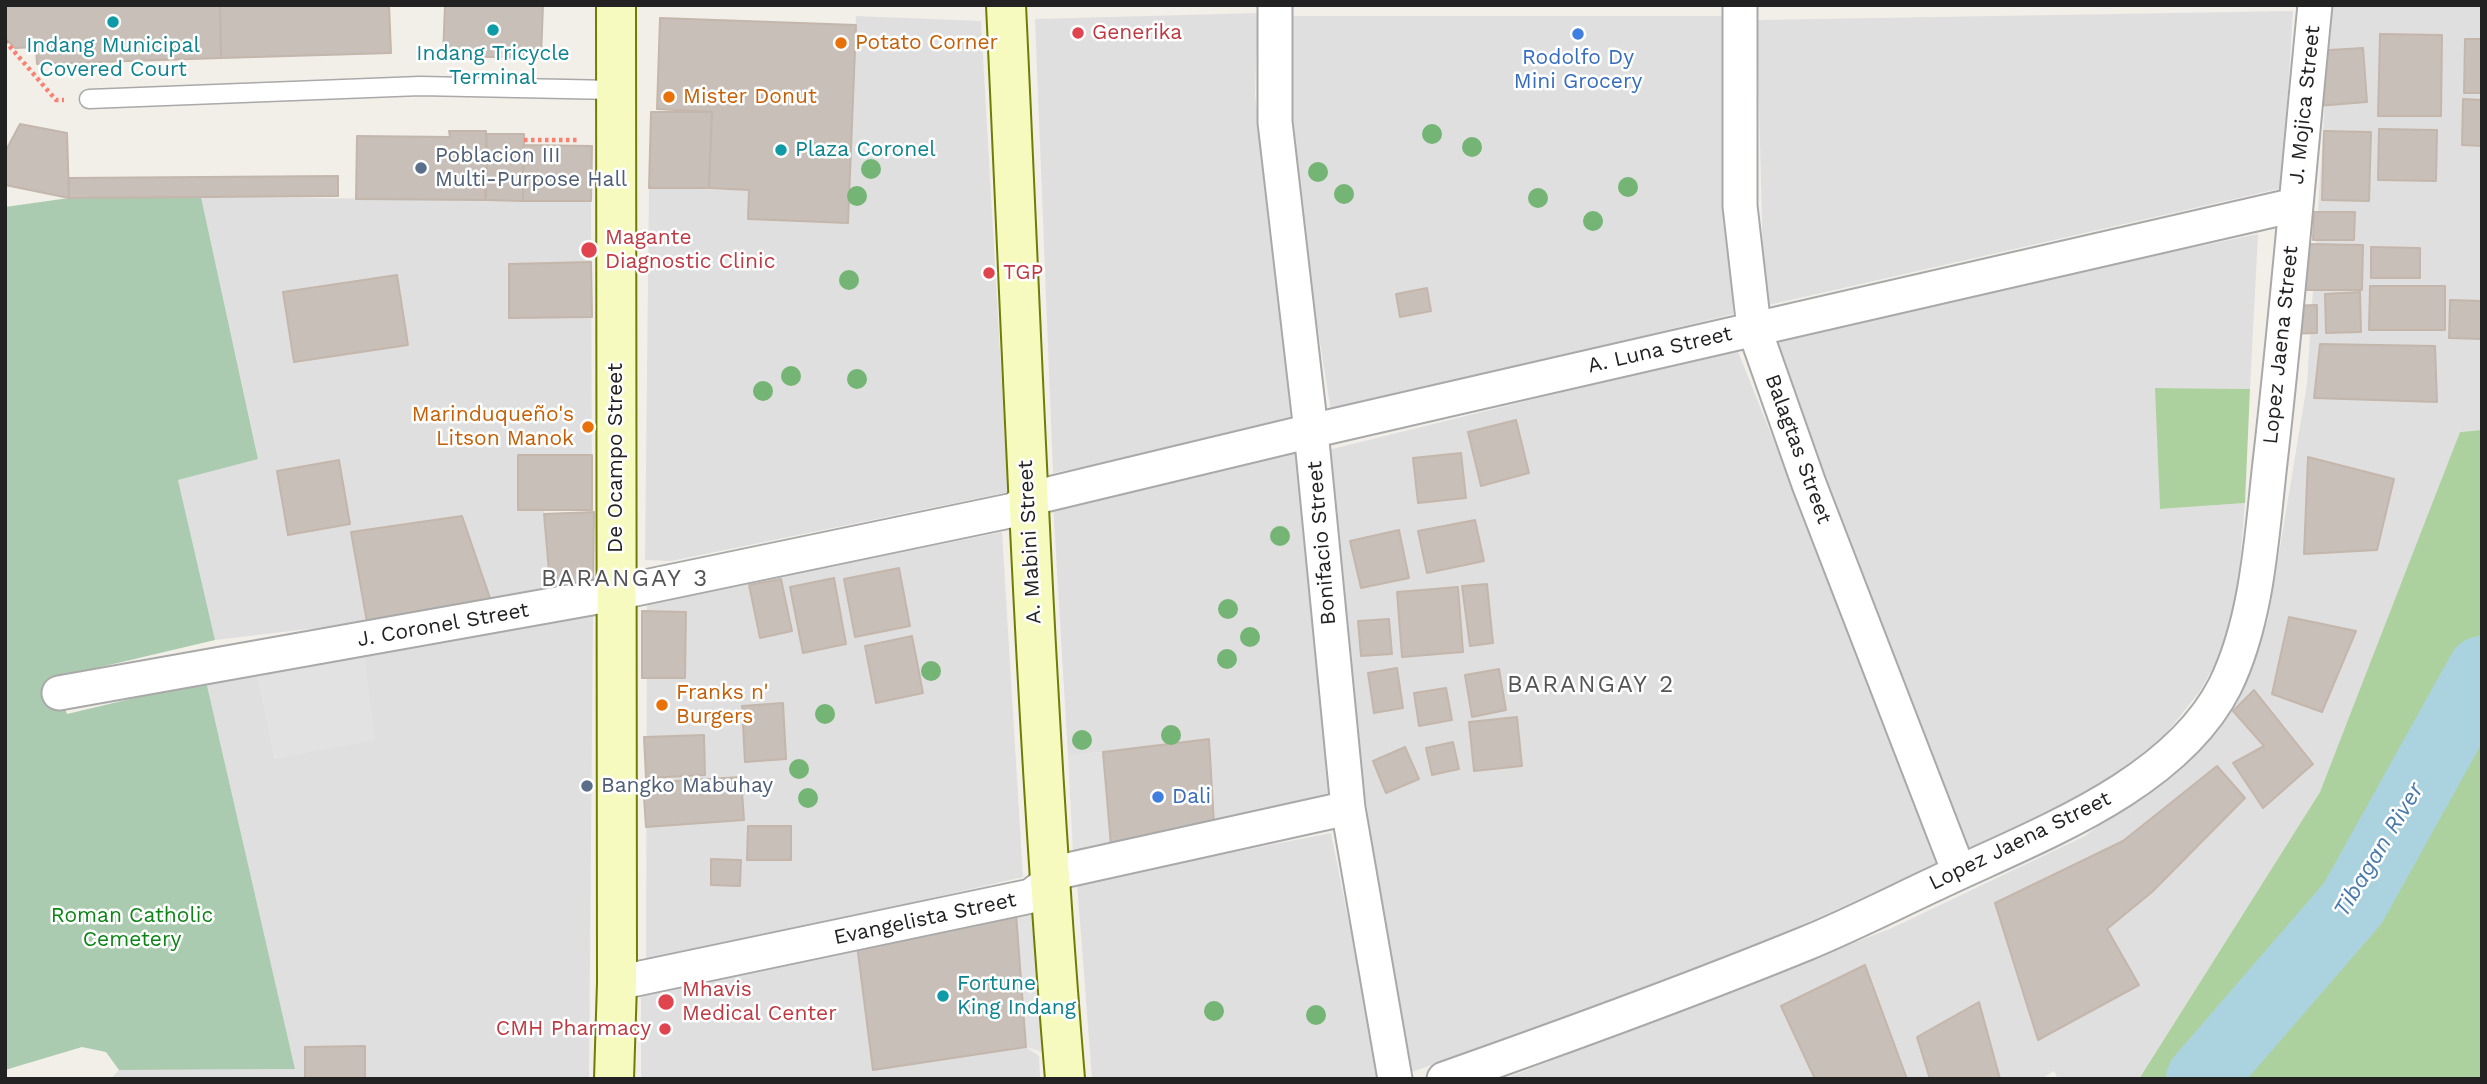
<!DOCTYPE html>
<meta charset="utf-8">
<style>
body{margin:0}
#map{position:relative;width:2487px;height:1084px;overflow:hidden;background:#f2efe9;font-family:"Work Sans",sans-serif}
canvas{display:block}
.frame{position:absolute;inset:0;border:7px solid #222;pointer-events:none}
</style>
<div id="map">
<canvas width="2487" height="1084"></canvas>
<div class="frame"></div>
</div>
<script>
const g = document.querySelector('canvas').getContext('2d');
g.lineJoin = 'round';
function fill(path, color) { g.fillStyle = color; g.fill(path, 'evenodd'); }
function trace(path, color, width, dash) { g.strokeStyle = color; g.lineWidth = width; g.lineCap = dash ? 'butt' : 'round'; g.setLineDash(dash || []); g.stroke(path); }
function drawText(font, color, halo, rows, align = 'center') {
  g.font = font + ' "Work Sans",sans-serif'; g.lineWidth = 5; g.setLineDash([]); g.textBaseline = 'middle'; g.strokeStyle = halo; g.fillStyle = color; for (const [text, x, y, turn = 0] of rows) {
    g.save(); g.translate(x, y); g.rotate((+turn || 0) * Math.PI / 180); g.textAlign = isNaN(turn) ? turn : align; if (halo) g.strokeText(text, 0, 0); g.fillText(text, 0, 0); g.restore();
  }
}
const residential = new Path2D(`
 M2331,5H2482V430L2460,432L2393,614L2320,792L2139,1079H2058L2054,1071L2041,1079H1504L1892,928L2085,836L2167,771L2234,706L2268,620L2307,384Z
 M2293,11L2282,188L1764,306L1757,20Z
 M1258,13L1255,95L1300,423L1053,473L1035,19Z
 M856,16L981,21L1008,492L671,561L645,560L649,188L749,190L748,219L848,222Z
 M1284,16H1728L1733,314L1331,412L1303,235L1287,95Z
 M201,197L591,201L592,510H544L551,595L491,601L461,516L351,532L367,622L215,640L178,480L258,458Z
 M2258,234L2250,389L2156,388L2161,509L2245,503L2237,599L2224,647L2200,691L2160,741L2137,764L2110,783L1967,849L1774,357L1775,335Z
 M1737,349L1942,862L1726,959L1409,1073L1355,733L1328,450Z
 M1298,452L1339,796L1214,824L1209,739L1068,756L1053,504Z
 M1002,532L1023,877L646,964L647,603Z
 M593,612L589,1079H111L119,1070L295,1069L206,681L256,667L275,759L364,649Z
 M1331,833L1380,1079H1092L1077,883Z
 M857,945L873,1070L1026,1047L1039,1056L1040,1079H641V991Z`);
const forest = new Path2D(`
 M2155,388L2250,389L2245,503L2160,509Z
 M2482,430V1079H2139L2320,792L2460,432Z`);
const cemetery = new Path2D(`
 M201,197L258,459L178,480L215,640L54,678L67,714L206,681L295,1069L119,1070L106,1052L82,1047L5,1070V207L69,198Z`);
const parking = new Path2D(`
 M364,649L375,740L275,759L256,667Z
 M1103,752L1111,846L1073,854L1068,756Z
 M1041,910L1053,1055L1026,1047L1016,913Z`);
const river = new Path2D(`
 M2201,1079L2353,903L2482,671`);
const building = new Path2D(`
 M5,5H220L221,58L37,64L36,47L15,48L5,38Z
 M220,5H389L391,53L221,58Z
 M445,5H543L541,58L443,56Z
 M660,18L856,25L848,223L748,219L749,190L709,188L712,112L657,109Z
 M2380,34L2442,35L2441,116H2378Z
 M2465,39H2482V93H2464Z
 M2363,48L2367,102L2317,106L2313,51Z
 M2463,99L2482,100V146L2462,145Z
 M651,112H712L709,188H649Z
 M20,124L67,133L69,198L5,185V152Z
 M2379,129L2437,130L2436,181L2378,180Z
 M449,131H486L485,200L356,199L357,136L450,137Z
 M2324,131L2371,132L2369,201L2322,200Z
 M487,134H524L523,201L486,200Z
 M523,145L592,146L591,201H523Z
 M338,176V196L69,198V178Z
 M2314,212H2355L2354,240H2313Z
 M2308,244L2363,245L2362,290H2286Z
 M2371,247L2420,248V278H2371Z
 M591,262L592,317L509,318V264Z
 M397,275L408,345L294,362L283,292Z
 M2370,286H2445V330H2369Z
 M1427,288L1431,311L1400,317L1396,294Z
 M2360,292L2361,332L2326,333L2325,294Z
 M2450,300L2482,301V339L2449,338Z
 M2317,305V333L2287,334L2286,306Z
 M2320,344L2435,346L2437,402L2314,398Z
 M1516,420L1529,473L1481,486L1468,432Z
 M1461,453L1466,498L1418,503L1413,458Z
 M518,455H592V510H518Z
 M2308,457L2394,479L2377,550L2304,554Z
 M339,460L350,524L288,535L277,471Z
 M594,512L593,593L551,595L544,514Z
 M462,516L491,601L367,622L351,532Z
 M1475,520L1484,561L1427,573L1418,531Z
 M1399,530L1409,578L1361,588L1350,541Z
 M899,568L910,626L855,637L844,579Z
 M834,578L846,644L803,653L790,587Z
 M781,579L792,631L760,638L749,585Z
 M1487,584L1493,643L1470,646L1462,586Z
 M1458,587L1463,652L1402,657L1397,592Z
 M642,611L686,612L685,678H642Z
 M2289,617L2356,631L2322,712L2272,694Z
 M1389,619L1392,654L1361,656L1358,621Z
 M912,636L923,693L876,703L865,646Z
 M1397,668L1403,708L1374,713L1368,673Z
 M1499,669L1506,710L1472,717L1465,675Z
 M1446,688L1452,720L1419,726L1414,693Z
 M2254,690L2313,764L2263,808L2233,763L2264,746L2233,711Z
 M783,703L786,759L745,762L742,706Z
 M1517,717L1522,766L1474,771L1469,722Z
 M704,735L705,775L646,778L644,737Z
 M1209,739L1214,824L1111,846L1103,752Z
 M1453,742L1459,769L1432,775L1426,748Z
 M1405,747L1419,779L1386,793L1373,761Z
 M2217,766L2245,798L2152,892L2107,929L2139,985L2038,1040L1995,903L2123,841Z
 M741,777L744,820L646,827L643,783Z
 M748,826H791V860H747Z
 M711,859L741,860L740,886L711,885Z
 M1016,913L1026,1047L873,1070L857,945Z
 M1865,965L1907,1079H1815L1781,1006Z
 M1979,1002L2000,1079H1930L1917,1037Z
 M365,1046V1079H305V1047Z`);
const path = new Path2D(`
 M5,41L56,100H64
 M524,140H579`);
const lane = new Path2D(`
 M89,99L420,86L614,90`);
const street = new Path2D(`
 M1275,5V122L1311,431L1348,808L1395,1079
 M1740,5V206L1754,328L1809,484L1959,872
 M59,693L597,597L1014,510L1028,499L1311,431L2295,205
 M617,983L1031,896L1063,871L1348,808
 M1444,1079C1566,1036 1687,992 1807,943C1853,924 1898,901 1943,880C2038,835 2175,785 2225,686C2259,617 2262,529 2271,454C2288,305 2300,155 2315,5`);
const secondary = new Path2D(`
 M1006,5C1023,363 1035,721 1065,1079
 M614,1079L617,983L616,5`);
const trees = [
 [1432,134],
 [1472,147],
 [871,169],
 [1318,172],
 [1628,187],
 [1344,194],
 [857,196],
 [1538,198],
 [1593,221],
 [849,280],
 [791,376],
 [857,379],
 [763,391],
 [1280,536],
 [1228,609],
 [1250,637],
 [1227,659],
 [931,671],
 [825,714],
 [1171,735],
 [1082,740],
 [799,769],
 [808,798],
 [1214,1011],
 [1316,1015]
];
const markers = [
 [113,22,7,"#0f9aa8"],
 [493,30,7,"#0f9aa8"],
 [1078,33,7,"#e0444e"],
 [1578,34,7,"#3f7fe0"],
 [841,43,7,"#e8710a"],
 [669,97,7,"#e8710a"],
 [781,150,7,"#0f9aa8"],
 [421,168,7,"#5c6f8a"],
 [589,250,9,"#e0444e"],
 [989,273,7,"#e0444e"],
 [588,427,7,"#e8710a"],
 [662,705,7,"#e8710a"],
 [587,786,7,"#5c6f8a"],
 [1158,797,7,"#3f7fe0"],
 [943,996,7,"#0f9aa8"],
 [666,1002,9,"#e0444e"],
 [665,1029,7,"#e0444e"]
];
const healthNames = [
 ["Generika",1092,33],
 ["Magante",605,238],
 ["Diagnostic Clinic",605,262],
 ["TGP",1003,273],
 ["Mhavis",682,990],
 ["Medical Center",682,1014],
 ["CMH Pharmacy",651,1029,"right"]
];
const foodNames = [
 ["Potato Corner",855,43],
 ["Mister Donut",683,97],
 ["Marinduqueño's",574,415,"right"],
 ["Litson Manok",574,439,"right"],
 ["Franks n'",676,693],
 ["Burgers",676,717]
];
const cultureNames = [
 ["Indang Municipal",113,46],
 ["Covered Court",113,70],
 ["Indang Tricycle",493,54],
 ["Terminal",493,78],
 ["Plaza Coronel",795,150,"left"],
 ["Fortune",957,984,"left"],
 ["King Indang",957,1008,"left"]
];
const shopNames = [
 ["Rodolfo Dy",1578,58],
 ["Mini Grocery",1578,82],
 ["Dali",1172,797,"left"]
];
const streetNames = [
 ["J. Mojica Street",2305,105,-84],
 ["Lopez Jaena Street",2281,345,-84],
 ["A. Luna Street",1660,350,-13],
 ["Balagtas Street",1798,449,70],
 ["De Ocampo Street",616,458,-90],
 ["A. Mabini Street",1030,542,-93],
 ["Bonifacio Street",1322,543,-95],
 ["J. Coronel Street",443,625,-10],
 ["Lopez Jaena Street",2020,841,-26],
 ["Evangelista Street",925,919,-12]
];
const serviceNames = [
 ["Poblacion III",435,156],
 ["Multi-Purpose Hall",435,180],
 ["Bangko Mabuhay",601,786]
];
const parkNames = [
 ["Roman Catholic",132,916],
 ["Cemetery",132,940]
];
const waterNames = [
 ["Tibagan River",2379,850,-59]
];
const quarterNames = [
 ["BARANGAY 3",625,579],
 ["BARANGAY 2",1591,685]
];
fill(residential, '#e0dfdf');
fill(forest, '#add19e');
fill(cemetery, '#aacbaf');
fill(parking, '#e2e2e2');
trace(river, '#aad3df', 70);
fill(building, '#c7bfb8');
trace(building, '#c4b6ab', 2);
trace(lane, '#a9a9a9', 21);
trace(street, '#a9a9a9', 37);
trace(secondary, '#707d05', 42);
trace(path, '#fa8072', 4.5, [3.5, 3.5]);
trace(lane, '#fff', 18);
trace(street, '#fff', 33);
trace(secondary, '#f7fabf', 38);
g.fillStyle = '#74b475';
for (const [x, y] of trees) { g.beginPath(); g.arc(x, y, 10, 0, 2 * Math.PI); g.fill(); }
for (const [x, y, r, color] of markers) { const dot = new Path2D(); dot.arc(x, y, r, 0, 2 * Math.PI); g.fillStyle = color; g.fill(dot); trace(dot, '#fff', 2.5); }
drawText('21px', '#be3a42', '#fff', healthNames, 'left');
drawText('21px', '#c56008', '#fff', foodNames, 'left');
drawText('21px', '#0d838f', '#fff', cultureNames);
drawText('21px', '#366cbe', '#fff', shopNames);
drawText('21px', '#222', '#fff', streetNames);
drawText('21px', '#4e5e75', '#fff', serviceNames, 'left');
drawText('21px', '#0c8416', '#fff', parkNames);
drawText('italic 23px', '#4a7aab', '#fff', waterNames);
g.letterSpacing = '2px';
drawText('24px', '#555', '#fff', quarterNames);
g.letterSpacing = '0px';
</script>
